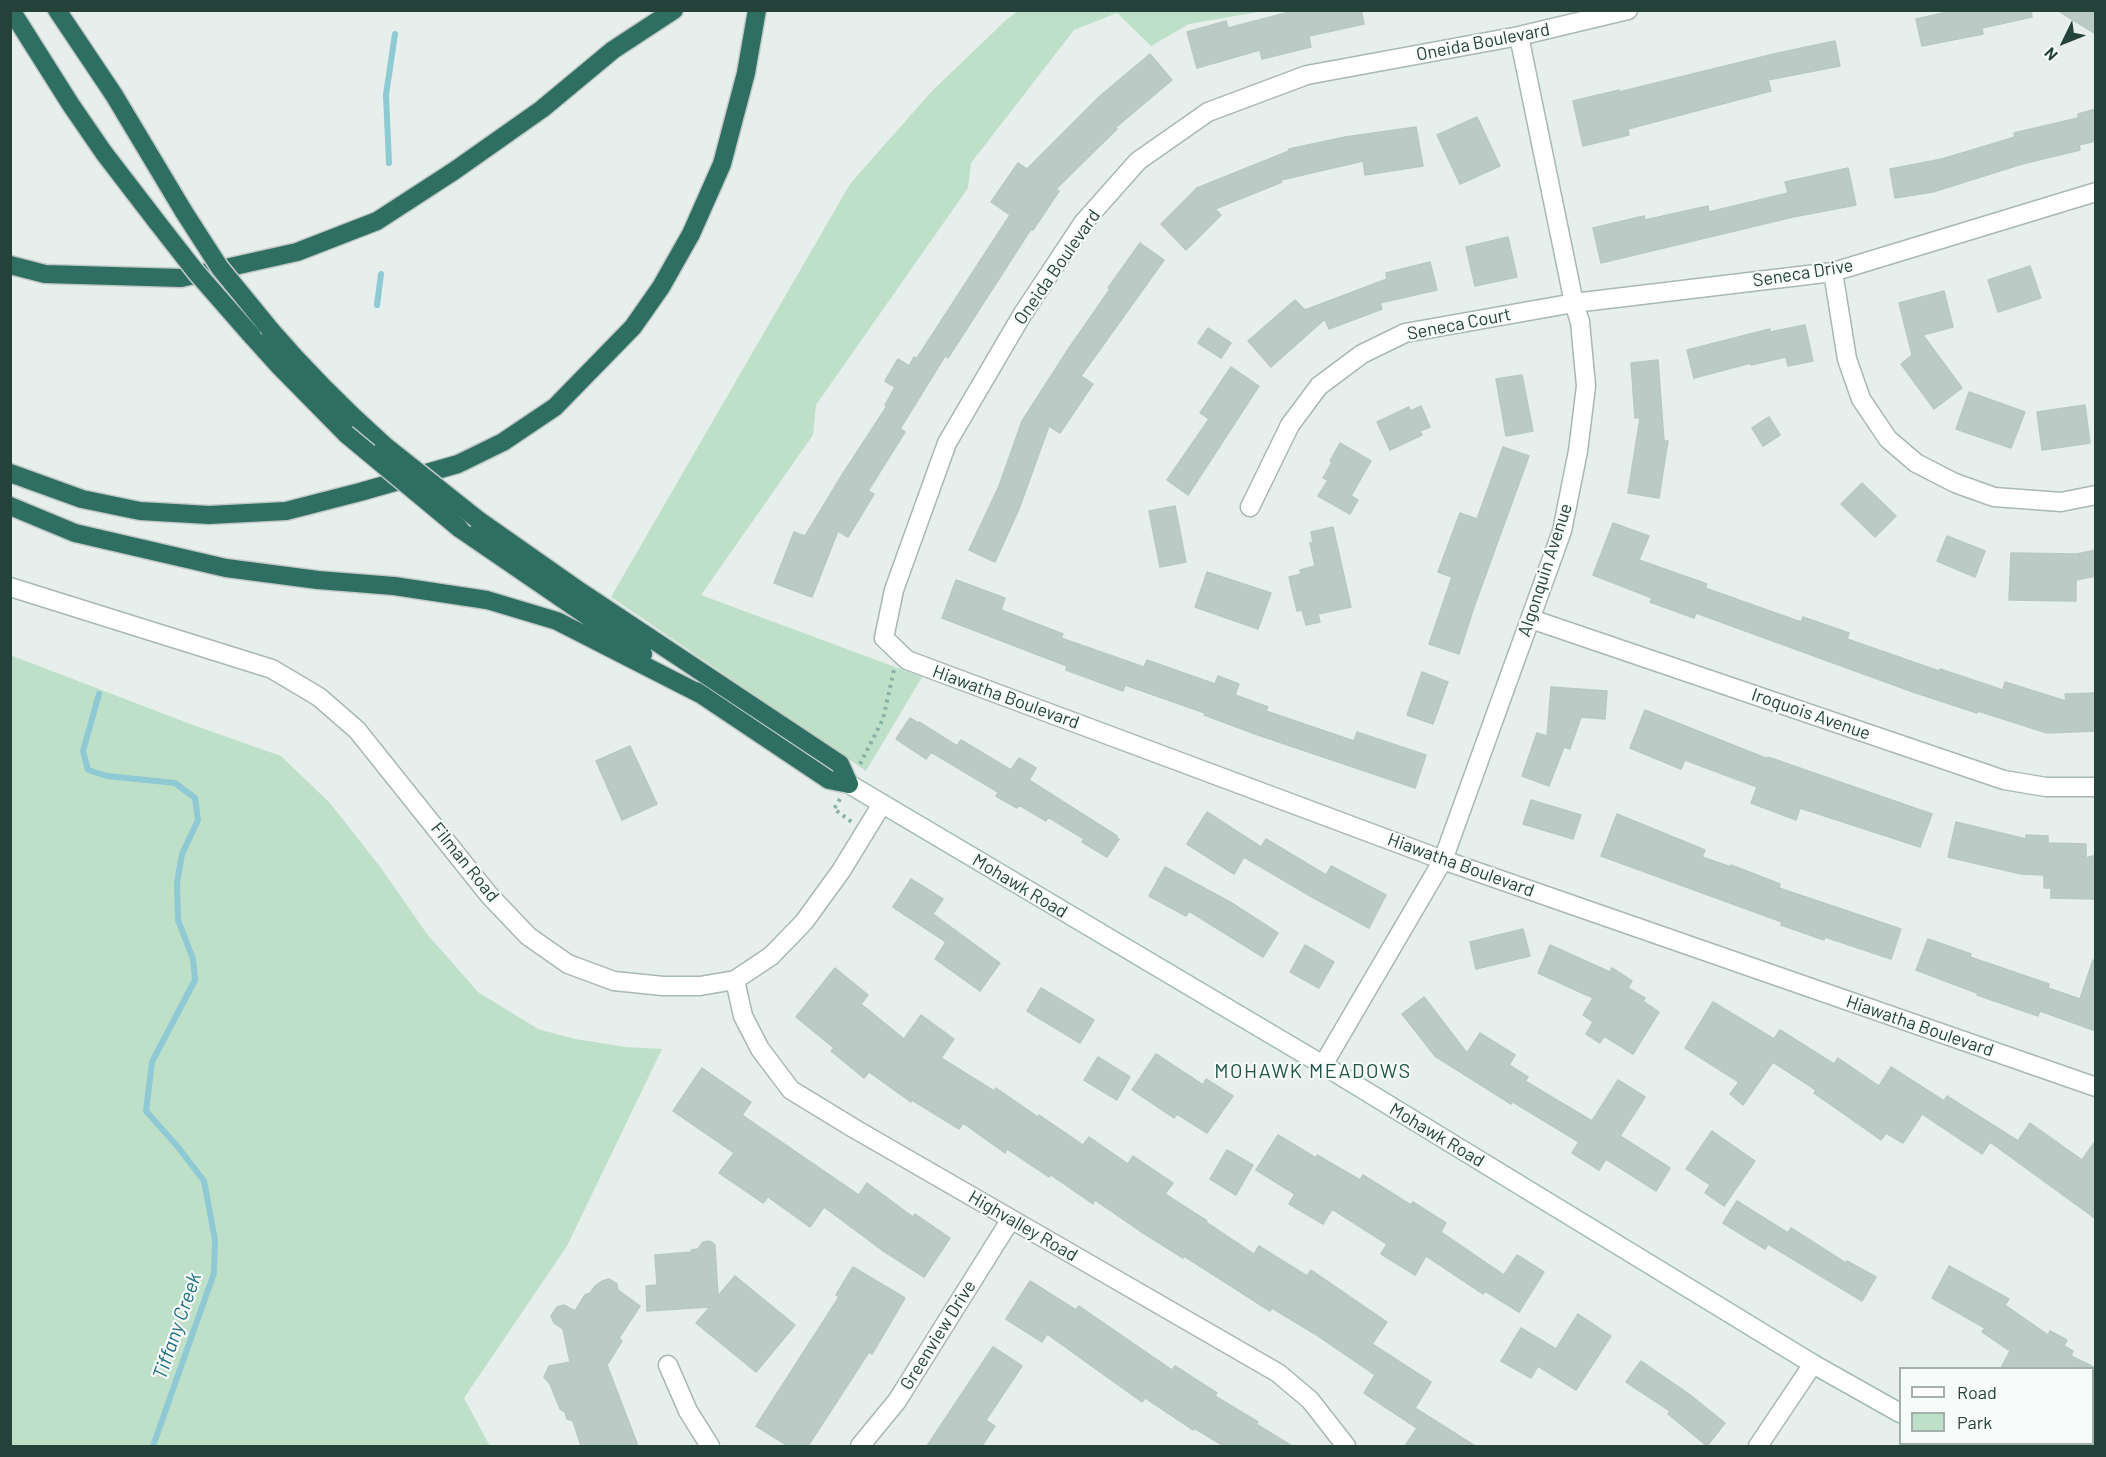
<!DOCTYPE html>
<style>
body{margin:0}
#map{position:relative;width:2106px;height:1457px;overflow:hidden;background:#e6efeb;font-family:Barlow,sans-serif}
canvas{display:block}
.frame{position:absolute;inset:0;border:12px solid #24423a;pointer-events:none}
.legend{position:absolute;left:1899px;top:1367px;width:195px;height:78px;box-sizing:border-box;background:#f7fbf9;border:2px solid #a3b1ad;margin:0;padding:8px 10px;list-style:none;font-size:18px;color:#24423a}
.legend li{display:flex;align-items:center;gap:12px;height:30px}
.legend b{width:30px;border:2px solid #a3b1ad}
.north{position:absolute;left:2034px;top:12px;width:60px;height:60px;-webkit-text-stroke:4px #f7fbf9;paint-order:stroke;rotate:227deg;font-size:16px;font-weight:700;line-height:24px;text-align:center;color:#24423a}
.north::after{content:'';display:block;margin:auto;width:21px;height:27px;background:#24423a;clip-path:polygon(50% 0,100% 100%,50% 72%,0 100%)}
</style>
<div id="map">
<canvas width="2106" height="1457"></canvas>
<div class="frame"></div>
<ul class="legend">
<li><b style="height:8px;background:#fff"></b>Road</li>
<li><b style="height:16px;background:#bfe0c8"></b>Park</li>
</ul>
<div class="north">N</div>
</div>
<script>
const g = document.querySelector('canvas').getContext('2d');
g.lineJoin = 'round';
function fill(path, color) { g.fillStyle = color; g.fill(path, 'evenodd'); }
function trace(path, color, width, dash) { g.strokeStyle = color; g.lineWidth = width; g.lineCap = dash ? 'butt' : 'round'; g.setLineDash(dash || []); g.stroke(path); }
function drawText(font, color, halo, rows, align = 'center') {
  g.font = font + ' Barlow,sans-serif'; g.lineWidth = 4.5; g.setLineDash([]); g.textBaseline = 'middle'; g.strokeStyle = halo; g.fillStyle = color; for (const [text, x, y, turn = 0] of rows) {
    g.save(); g.translate(x, y); g.rotate((+turn || 0) * Math.PI / 180); g.textAlign = isNaN(turn) ? turn : align; if (halo) g.strokeText(text, 0, 0); g.fillText(text, 0, 0); g.restore();
  }
}
const green = new Path2D(`
 M1019,10L1264,11L1189,24L1151,46L1117,13L1074,30L971,163L968,188L816,405L813,435L701,595L922,677L866,771L611,597L850,184L932,91L1006,20Z
 M10,655L193,725L281,756L330,803L381,868L427,934L478,992L538,1029L575,1039L626,1047L662,1049L567,1246L464,1398L490,1446H11Z`);
const stream = new Path2D(`
 M389,163L386,95L395,34
 M377,305L381,274
 M99,694L83,751L88,770L107,776L175,783L195,798L198,820L182,854L177,883L178,920L193,959L195,980L152,1062L146,1111L178,1147L204,1181L215,1240L214,1273L153,1446`);
const building = new Path2D(`
 M1297,10H1361L1364,24L1309,36L1311,47L1262,59L1260,50L1197,68L1187,32L1226,21L1228,28Z
 M1956,10H2031L2032,17L1982,28L1983,34L1922,46L1916,19Z
 M2057,10H2096V34Z
 M1835,41L1840,66L1768,80L1771,91L1628,129L1629,135L1583,146L1573,101L1619,90V92L1778,53Z
 M1150,54L1172,80L1115,128L1117,129L1056,189L1059,191L1033,230L1031,229L948,358L945,356L900,429L905,432L868,491L874,494L848,537L838,531L812,597L774,583L794,532L805,536L842,475L887,406L885,405L895,387L885,381L898,359L909,366L914,357L917,358L1010,215L991,202L1018,163L1027,169L1100,96Z
 M2096,109V141L2079,145L2080,150L2022,164L1933,192L1895,198L1890,169L1942,159L2015,137L2014,133L2078,118V114Z
 M1477,117L1500,166L1460,184L1437,135Z
 M1416,127L1423,166L1365,175L1363,161L1281,180L1282,182L1215,209L1221,215L1186,250L1161,224L1197,188L1289,151V149L1345,137Z
 M1848,168L1856,205L1793,217L1601,263L1593,228L1644,216L1645,220L1708,206L1709,212L1788,193L1785,182Z
 M1508,237L1517,277L1475,286L1466,247Z
 M1140,243L1164,260L1081,376L1093,384L1060,433L1049,426L1019,509L995,562L969,550L999,486L1022,421L1069,348L1110,289L1108,288Z
 M1430,262L1437,290L1380,303L1382,309L1329,329L1325,319L1271,367L1248,341L1295,300L1305,310L1387,279L1386,273Z
 M2030,266L2041,298L1998,312L1988,280Z
 M1944,291L1953,327L1923,335L1962,388L1934,409L1901,364L1912,355L1899,303Z
 M1805,325L1813,361L1788,366L1786,357L1751,365V363L1694,378L1687,350L1770,329V332Z
 M1208,328L1231,343L1221,358L1198,343Z
 M1658,360L1664,441H1668L1659,498L1628,493L1640,418H1635L1631,363Z
 M1231,367L1259,386L1188,495L1167,480L1209,419L1200,413Z
 M1522,375L1533,431L1506,436L1496,379Z
 M1969,392L2025,412L2011,448L1956,429Z
 M2085,405L2090,443L2042,450L2037,412Z
 M1421,406L1430,427L1420,431L1422,435L1390,450L1377,422L1409,407L1411,411Z
 M1769,417L1780,435L1763,446L1752,428Z
 M1340,443L1371,461L1351,496L1358,500L1350,514L1318,496L1328,480L1323,478L1332,462L1330,461Z
 M1503,447L1529,456L1474,607L1459,654L1429,644L1452,577L1438,572L1460,513L1477,519Z
 M1862,483L1896,516L1875,537L1841,504Z
 M1175,506L1186,562L1160,567L1149,511Z
 M1613,523L1649,536L1639,560L1707,584L1705,588L1801,622L1803,617L1849,633L1847,639L1939,671L1940,669L2003,690L2005,682L2066,701L2065,694L2096,693V731L2047,733L1978,711L1977,713L1913,692L1696,613L1694,618L1650,602L1652,598L1593,575Z
 M1333,527L1351,607L1318,614L1320,622L1306,625L1302,610L1297,611L1289,577L1301,574L1300,570L1315,566L1310,543L1313,542L1311,532Z
 M1947,536L1985,551L1975,577L1937,561Z
 M2096,550V576L2076,580V601L2009,600L2011,553L2077,554Z
 M1207,572L1271,593L1258,629L1195,607Z
 M956,580L1005,598L1001,610L1063,634L1061,638L1144,667L1147,660L1215,684L1218,676L1239,684L1235,695L1268,707L1266,711L1354,741L1357,732L1426,755L1415,788L1258,735L1204,715L1205,713L1125,685L1123,691L1066,670L1067,666L942,618Z
 M1422,672L1448,682L1433,724L1407,715Z
 M1551,687L1607,691L1605,719L1581,717L1570,749L1564,747L1549,786L1522,776L1537,733L1547,736Z
 M1645,710L1768,759V757L1932,814L1920,847L1800,808L1796,820L1751,803L1757,787L1685,760L1681,769L1630,748Z
 M910,718L918,723L919,722L957,746L961,740L1011,770L1019,758L1036,768L1029,780L1117,836L1116,837L1119,839L1107,857L1082,842L1084,839L1048,817L1046,821L1019,805L1017,808L996,796L998,792L931,752L926,759L896,739Z
 M630,746L657,804L622,820L596,761Z
 M1531,800L1581,815L1573,839L1523,824Z
 M1207,812L1261,847L1266,839L1326,875L1331,866L1386,895L1369,928L1312,897L1244,857L1234,874L1187,844Z
 M1617,814L1705,850L1702,857L1731,867V865L1780,884L1779,888L1901,929L1891,959L1825,937L1824,940L1781,925L1782,922L1601,856Z
 M1956,822L2026,839V835L2048,836V843L2086,844V858L2096,855V899L2051,898V888H2044V875L2021,874L1948,857Z
 M1165,867L1230,902L1278,933L1263,957L1189,911L1186,916L1149,896Z
 M911,879L943,899L933,914L1000,963L980,991L935,959L946,942L893,907Z
 M1523,929L1530,956L1476,969L1470,942Z
 M1928,939L1971,954L1970,957L2049,984L2048,988L2080,999L2093,960L2096,961V1031L2040,1011L2038,1016L1977,995V993L1916,970Z
 M1305,945L1334,962L1319,988L1290,972Z
 M1550,945L1610,972L1612,968L1632,981L1628,988L1645,998L1643,1001L1659,1012L1633,1054L1604,1036L1600,1043L1586,1034L1593,1022L1583,1015L1593,998L1538,973Z
 M835,968L868,995L861,1004L904,1039L921,1015L954,1039L941,1058L994,1091L996,1088L1038,1117L1039,1115L1083,1145L1089,1137L1128,1164L1133,1156L1173,1183L1165,1194L1207,1221L1206,1222L1254,1254L1259,1246L1307,1276L1311,1270L1387,1322L1372,1344L1431,1382L1415,1408L1475,1446H1405L1417,1428L1364,1393L1375,1375L1315,1334L1272,1308L1270,1311L1184,1256L1183,1258L1140,1231L1095,1200L1093,1204L1051,1175L1049,1177L1007,1149L1005,1153L963,1123L959,1129L912,1100L911,1102L869,1072L864,1078L831,1051L834,1048L796,1017Z
 M1041,988L1094,1020L1080,1043L1027,1011Z
 M1424,997L1467,1053L1480,1033L1515,1055L1509,1065L1528,1077L1525,1081L1592,1121L1618,1080L1645,1097L1620,1136L1670,1168L1656,1191L1606,1159L1599,1170L1572,1153L1579,1142L1513,1102L1511,1104L1435,1056L1402,1014Z
 M1713,1002L1774,1039L1780,1030L1834,1064L1838,1058L1879,1086L1891,1067L1944,1101L1947,1096L2018,1141L2030,1123L2082,1160L2096,1140V1219L1990,1142L1982,1154L1922,1114L1903,1143L1886,1133L1881,1140L1814,1093L1816,1090L1773,1062L1743,1105L1730,1094L1739,1082L1685,1048Z
 M1156,1054L1203,1085L1206,1079L1233,1096L1207,1133L1177,1114L1174,1118L1132,1090Z
 M1098,1057L1130,1077L1117,1100L1084,1080Z
 M702,1068L751,1102L742,1115L859,1195L867,1183L913,1217L915,1214L950,1238L924,1277L882,1250L824,1207L810,1227L768,1197L763,1203L719,1173L734,1153L673,1111Z
 M1712,1131L1755,1161L1724,1206L1705,1193L1710,1185L1686,1169Z
 M1278,1135L1316,1158L1317,1155L1360,1180L1363,1175L1411,1205L1413,1202L1446,1223L1441,1232L1504,1275L1517,1255L1544,1272L1519,1312L1485,1291L1483,1294L1426,1256L1415,1275L1381,1254L1387,1244L1332,1209L1323,1224L1289,1204L1295,1194L1256,1170Z
 M1227,1150L1253,1165L1236,1195L1210,1179Z
 M1737,1201L1788,1233L1791,1228L1846,1263L1847,1261L1876,1277L1862,1301L1768,1244L1765,1249L1723,1223Z
 M710,1241L715,1245L718,1296L735,1276L795,1325L756,1372L696,1323L710,1307L647,1311L646,1286L657,1285L655,1255L692,1252L691,1250L698,1249L703,1242Z
 M1949,1266L2009,1299L2005,1305L2048,1335L2050,1331L2067,1340L2064,1346L2073,1351L2071,1356L2096,1368H2001L2010,1351L1982,1332L1985,1328L1932,1298Z
 M853,1267L905,1298L872,1354L869,1352L808,1446H788L756,1426L839,1297L836,1295Z
 M609,1279L617,1284L618,1290L640,1306L619,1338L622,1341L607,1365L638,1446H581L573,1421L567,1419L565,1412L560,1409L550,1384L544,1377L549,1366L570,1362L563,1329L554,1323L551,1316L557,1307L564,1305L575,1311L585,1295L590,1293L595,1286L602,1281Z
 M1030,1281L1076,1310L1079,1306L1172,1370L1175,1366L1217,1393L1215,1396L1258,1422L1256,1424L1292,1446H1224L1194,1428L1193,1430L1145,1398L1142,1402L1047,1334L1042,1342L1006,1319Z
 M1578,1314L1611,1336L1576,1390L1538,1366L1531,1378L1501,1361L1521,1328L1556,1349Z
 M993,1347L1022,1366L986,1420L995,1426L982,1446H927Z
 M1641,1361L1689,1394L1725,1423L1707,1446L1668,1414L1670,1411L1626,1382Z`);
const path = new Path2D(`
 M860,764L883,719L894,670
 M840,799L834,809L853,823`);
const street = new Path2D(`
 M1628,10L1519,36L1307,75L1208,112L1138,161L1083,223L1022,315L947,443L894,590L884,638L907,660L1443,860L2096,1087
 M1833,272L1847,359L1861,399L1888,439L1916,463L1955,483L1994,497L2061,502L2096,495
 M1250,507L1290,425L1319,386L1362,354L1405,333L1574,303L1833,272L2096,192
 M10,587L272,669L319,697L357,730L489,895L528,936L568,964L614,981L663,986H700L735,980L771,956L804,922L841,871L882,804
 M1531,619L2004,780L2046,787H2096
 M735,980L743,1016L760,1049L791,1090L855,1129L1278,1373L1310,1400L1346,1446
 M1323,1065L1443,860L1562,531L1578,451L1586,386L1580,322L1574,303L1519,36
 M668,1365L688,1411L710,1446
 M860,1446L897,1401L1011,1219
 M1758,1446L1813,1364`);
const secondary = new Path2D(`
 M849,784L1323,1065L1813,1364L1900,1413
 M1954,1444L1959,1446`);
const highway = new Path2D(`
 M11,10L71,105L104,153L157,222
 M57,10L114,95L184,212
 M10,265L45,274L181,278L297,252L377,221L454,171L542,109L613,50L674,10
 M269,328C305,370 343,408 384,445
 M252,336L280,367L346,434
 M10,473L82,499L140,511L209,515L286,511L360,492L458,464L503,442L555,407L633,327L661,287L691,234L722,164L746,73L757,10
 M10,506L75,533L226,568L318,580L394,586L487,600L557,621L704,696
 M477,519L581,592L840,764L849,784
 M459,528L643,654
 M696,691L829,780L849,784`);
const highwayBridge = new Path2D(`
 M184,212L220,268L269,328
 M157,222L196,272L252,336
 M346,434L459,528
 M384,445L477,519`);
const streetNames = [
 ["Oneida Boulevard",1483,42,-11],
 ["Oneida Boulevard",1057,267,-55],
 ["Seneca Drive",1803,273,-9],
 ["Seneca Court",1459,324,-11],
 ["Algonquin Avenue",1545,570,-72],
 ["Hiawatha Boulevard",1006,697,20],
 ["Iroquois Avenue",1811,714,19],
 ["Filman Road",465,862,51],
 ["Hiawatha Boulevard",1461,865,20],
 ["Mohawk Road",1020,886,31],
 ["Hiawatha Boulevard",1920,1026,19],
 ["Mohawk Road",1437,1135,31],
 ["Highvalley Road",1023,1226,30],
 ["Greenview Drive",938,1335,-58]
];
const neighbourhoodNames = [
 ["MOHAWK MEADOWS",1313,1071]
];
const waterNames = [
 ["Tiffany Creek",177,1326,-71]
];
fill(green, '#bfe0c8');
trace(stream, '#8ec9d4', 6);
fill(building, '#bbcac4');
trace(building, '#b8c9c2', 1.5);
trace(street, '#a8b8b2', 21);
trace(secondary, '#a4bbb3', 21);
trace(highway, '#c2cac8', 21);
trace(path, '#86b3a5', 4, [3, 4.5]);
trace(street, '#fff', 18);
trace(secondary, '#fff', 18);
trace(highway, '#2f6f62', 18);
trace(highwayBridge, '#c2cac8', 21, []);
trace(highwayBridge, '#2f6f62', 18);
drawText('18px', '#24423a', '#f7fbf9', streetNames);
g.letterSpacing = '1.5px';
drawText('20px', '#1f5548', '#f7fbf9', neighbourhoodNames);
g.letterSpacing = '0px';
drawText('italic 20px', '#1c6f80', '#f7fbf9', waterNames);
</script>
